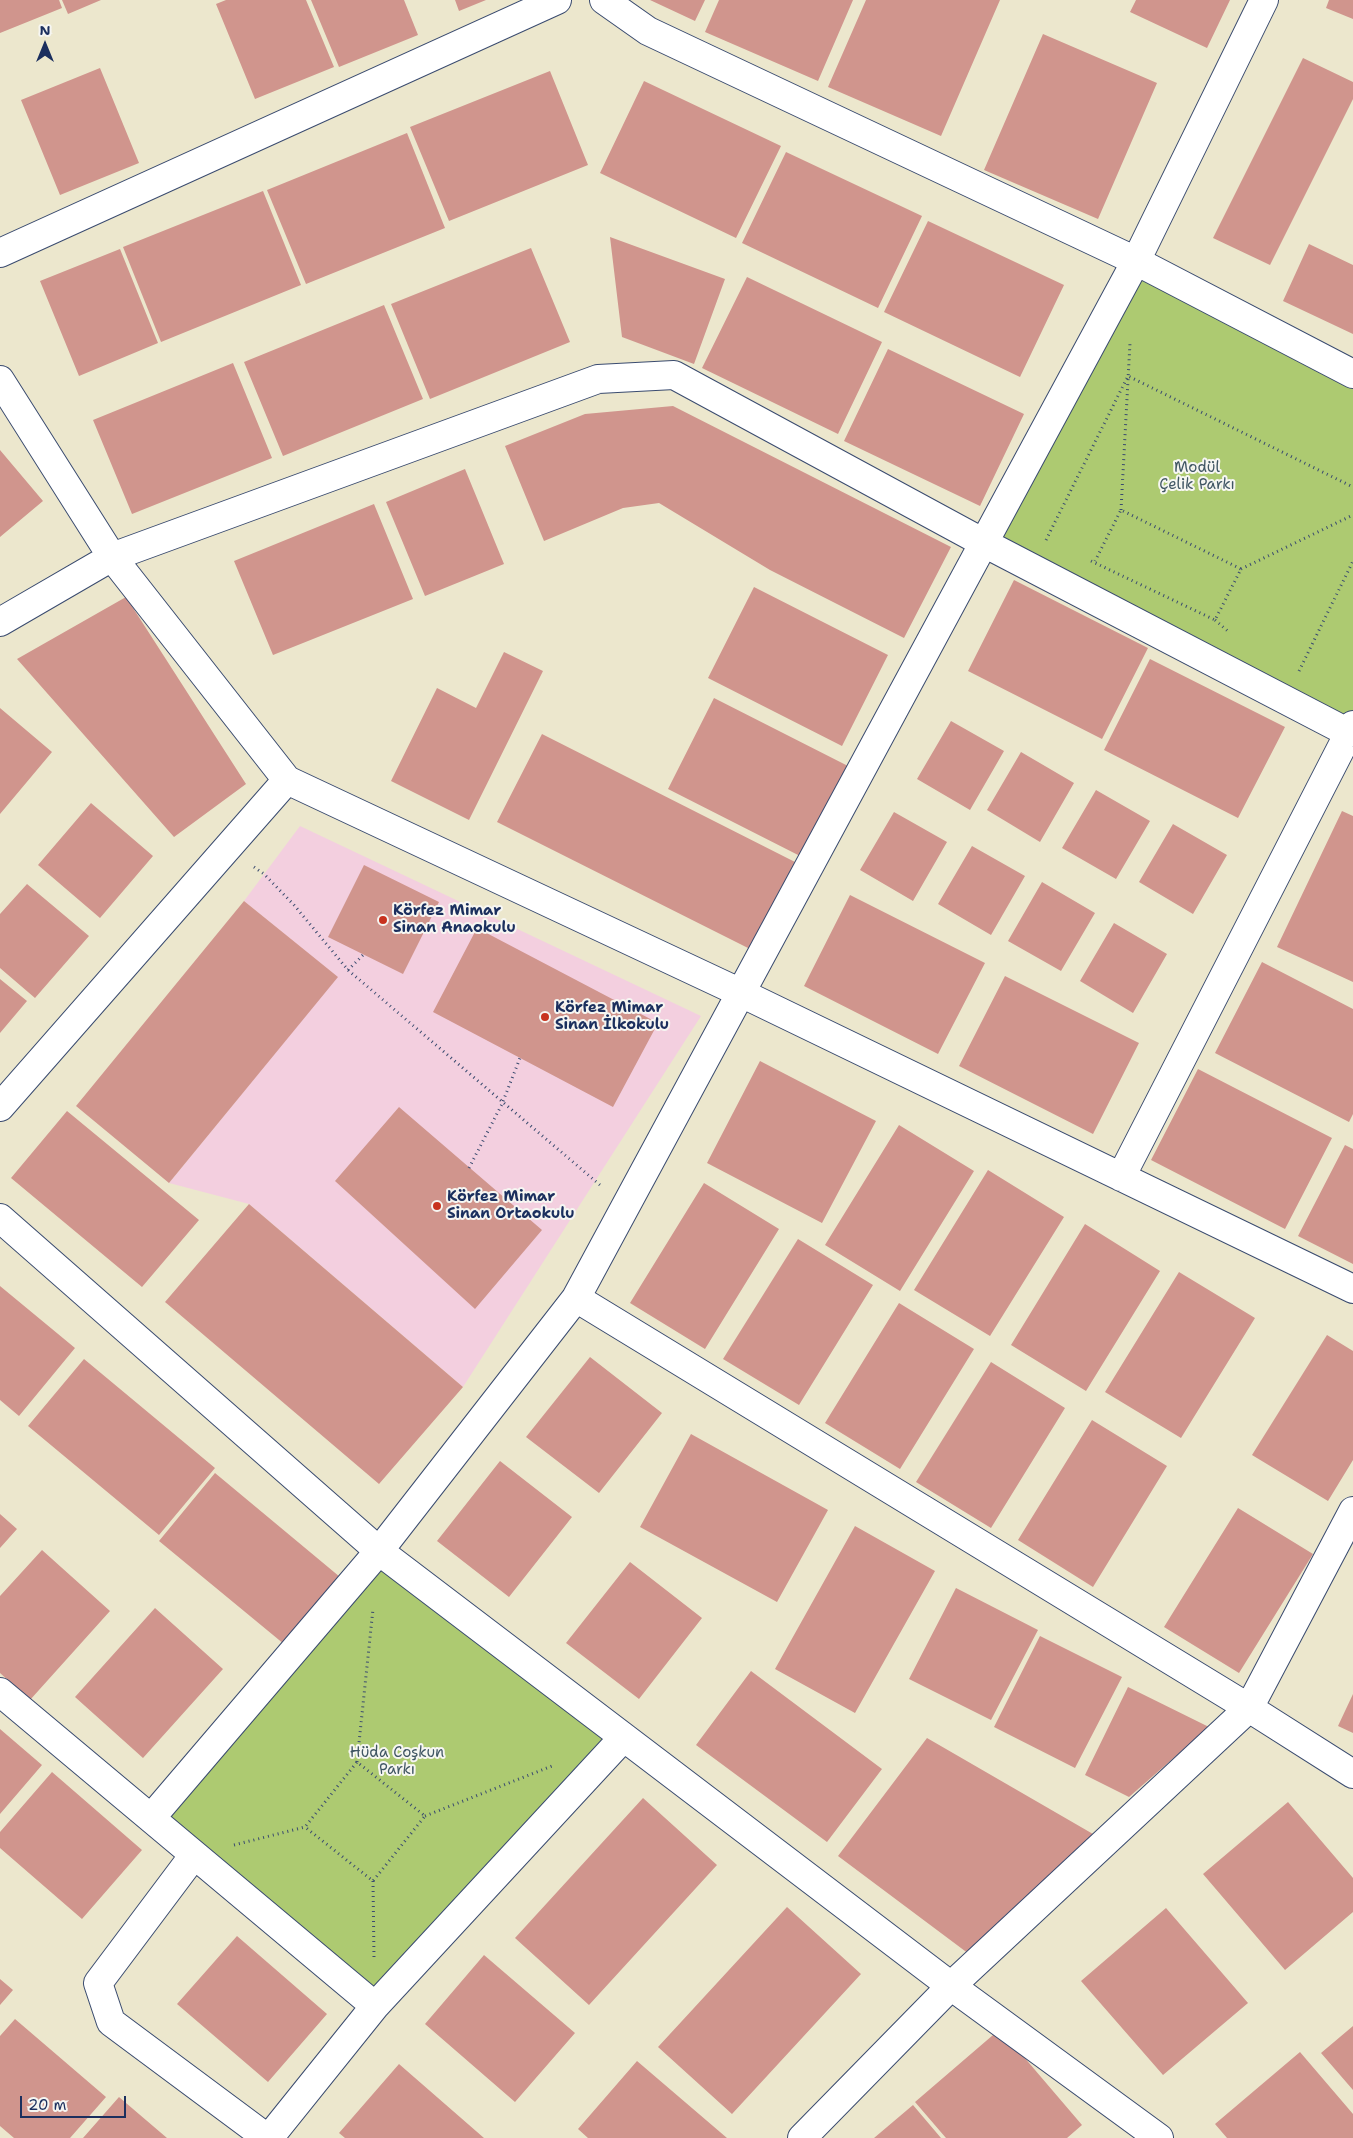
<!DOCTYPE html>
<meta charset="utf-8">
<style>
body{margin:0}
#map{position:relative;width:1353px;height:2138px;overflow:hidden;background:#ece7cd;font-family:"Shantell Sans",sans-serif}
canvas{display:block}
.north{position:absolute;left:20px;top:20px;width:50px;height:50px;-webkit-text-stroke:4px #f6f6f2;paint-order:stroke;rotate:0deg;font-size:14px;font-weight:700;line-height:20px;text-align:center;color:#1b2f5e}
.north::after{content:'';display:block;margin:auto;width:18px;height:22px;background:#1b2f5e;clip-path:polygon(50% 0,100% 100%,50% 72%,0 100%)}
.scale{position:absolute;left:20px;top:2096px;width:106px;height:22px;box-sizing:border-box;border:2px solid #1b2f5e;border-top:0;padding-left:6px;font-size:15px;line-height:18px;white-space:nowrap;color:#1b2f5e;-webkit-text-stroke:4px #f6f6f2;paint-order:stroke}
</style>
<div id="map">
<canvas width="1353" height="2138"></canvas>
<div class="north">N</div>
<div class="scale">20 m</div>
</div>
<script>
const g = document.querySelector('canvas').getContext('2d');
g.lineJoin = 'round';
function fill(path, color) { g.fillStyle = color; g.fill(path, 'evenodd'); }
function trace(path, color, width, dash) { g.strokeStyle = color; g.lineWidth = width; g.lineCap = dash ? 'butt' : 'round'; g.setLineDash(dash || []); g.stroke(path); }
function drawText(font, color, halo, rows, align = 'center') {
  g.font = font + ' "Shantell Sans",sans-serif'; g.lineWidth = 4; g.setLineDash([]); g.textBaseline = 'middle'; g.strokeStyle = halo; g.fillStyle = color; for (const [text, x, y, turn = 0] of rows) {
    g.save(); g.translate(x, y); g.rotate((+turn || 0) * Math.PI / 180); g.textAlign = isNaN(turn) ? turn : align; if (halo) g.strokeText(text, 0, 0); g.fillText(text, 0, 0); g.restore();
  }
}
const built = new Path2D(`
 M300,826L701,1016L463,1387L249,1204L169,1183L337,977L244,901Z`);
const green = new Path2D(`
 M1136,261L1353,374V725L984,543Z
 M379,1551L623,1738L375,2006L151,1818Z`);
const building = new Path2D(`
 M0,0H59L62,8L0,33Z
 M62,0H101L68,14Z
 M226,0H306L334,67L255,99L216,4Z
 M311,0H404L418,35L339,67Z
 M455,0H486L459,11Z
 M650,0H705L695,21Z
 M719,0H853L818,81L705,32Z
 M866,0H1000L941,136L828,87Z
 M1136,0H1230L1207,48L1130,12Z
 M1329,0H1353V19L1326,8Z
 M1043,34L1157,83L1098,219L984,170Z
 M1303,58L1353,82V99L1270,265L1213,238Z
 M100,68L139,163L60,195L21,100Z
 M550,71L588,165L449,221L410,127Z
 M644,81L781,146L736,238L600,173Z
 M407,133L445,228L306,284L267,190Z
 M786,152L922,216L878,308L742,243Z
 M263,191L301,285L161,342L123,247Z
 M928,221L1064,285L1020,377L884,312Z
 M610,237L725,279L694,364L622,337Z
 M1309,244L1353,265V334L1283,301Z
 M531,248L570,342L430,399L391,304Z
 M120,249L158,343L79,376L40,281Z
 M747,277L882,342L838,434L702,368Z
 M384,305L423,399L283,456L244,362Z
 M888,349L1024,414L980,506L844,441Z
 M233,363L272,458L132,514L93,420Z
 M673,406L951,547L904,638L770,570L659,503L623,508L544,541L505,446L585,414Z
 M0,450L43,501L0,537Z
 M465,469L504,564L425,596L386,502Z
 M374,504L413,599L273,655L234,561Z
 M1014,580L1148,648L1102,739L968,671Z
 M754,587L888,655L842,746L708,678Z
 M126,597L246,784L174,837L17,659Z
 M504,652L543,671L469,820L391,781L437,688L476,708Z
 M1150,659L1285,727L1238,818L1104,750Z
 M714,698L848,766L802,857L668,789Z
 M0,708L52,752L0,814Z
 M951,721L1004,751L970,810L917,779Z
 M542,734L795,862L750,949L497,822Z
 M1021,752L1074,783L1040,842L987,810Z
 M1096,790L1150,821L1116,879L1062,848Z
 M91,803L153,856L100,918L38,865Z
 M1342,811L1353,816V982L1277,947Z
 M894,812L947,842L913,901L860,870Z
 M1173,824L1227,855L1193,914L1139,882Z
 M972,846L1025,876L991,935L938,904Z
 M364,865L439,902L403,974L328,937Z
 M1042,882L1095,913L1061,971L1008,941Z
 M27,884L89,936L35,998L0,968V914Z
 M850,895L985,963L938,1054L804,986Z
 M244,901L338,977L169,1183L76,1106Z
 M1114,923L1167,954L1133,1013L1080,981Z
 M477,928L658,1023L613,1107L433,1012Z
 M1262,962L1353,1009V1114L1349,1122L1215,1053Z
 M1005,976L1139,1043L1093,1134L959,1066Z
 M0,979L27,1001L0,1033Z
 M760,1061L876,1121L822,1223L707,1163Z
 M1198,1069L1332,1138L1285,1229L1151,1160Z
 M399,1107L542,1230L475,1309L335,1181Z
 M67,1111L199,1220L142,1287L11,1178Z
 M899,1125L974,1171L900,1291L825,1245Z
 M1345,1145L1353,1149V1264L1298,1236Z
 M988,1170L1064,1217L990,1336L914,1290Z
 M704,1183L779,1229L705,1349L630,1303Z
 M249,1204L463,1387L379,1484L165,1302Z
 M1085,1224L1160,1271L1086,1391L1011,1345Z
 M798,1239L873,1285L799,1405L723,1359Z
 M1179,1272L1255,1318L1181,1438L1105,1392Z
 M0,1286L75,1348L19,1416L0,1400Z
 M899,1303L974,1349L900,1469L825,1423Z
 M1327,1335L1353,1351V1460L1328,1501L1252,1455Z
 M590,1357L662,1413L599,1493L526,1437Z
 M84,1359L215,1468L159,1535L28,1426Z
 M991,1362L1065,1408L991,1528L916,1482Z
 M1092,1420L1167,1466L1093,1587L1018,1540Z
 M691,1434L828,1510L777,1602L640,1527Z
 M500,1461L572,1517L509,1597L437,1541Z
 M215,1473L346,1582L290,1649L159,1541Z
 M1238,1508L1313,1554L1239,1673L1164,1627Z
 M0,1514L17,1529L0,1548Z
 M855,1526L935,1571L855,1713L775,1669Z
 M42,1550L110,1611L30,1700L0,1673V1596Z
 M630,1562L702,1618L639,1699L566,1643Z
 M956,1588L1038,1630L991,1720L909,1679Z
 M155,1608L223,1669L143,1758L75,1697Z
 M1040,1636L1122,1677L1075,1768L994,1727Z
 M751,1671L882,1769L827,1842L696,1745Z
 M1128,1687L1209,1727L1129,1797L1085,1775Z
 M1353,1694V1733L1338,1726Z
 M0,1729L42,1765L0,1814Z
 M927,1738L1093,1834L969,1954L838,1856Z
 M52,1772L142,1850L82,1919L0,1848V1832Z
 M643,1798L717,1865L589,2005L515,1938Z
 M1288,1802L1353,1878V1912L1285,1970L1203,1874Z
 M787,1907L861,1974L732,2114L658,2047Z
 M1166,1908L1248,2003L1163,2075L1081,1981Z
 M237,1936L327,2014L268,2082L177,2004Z
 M484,1955L575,2033L515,2102L425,2024Z
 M0,1979L13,1990L0,2005Z
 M15,2019L106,2097L70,2138H14L0,2126V2036Z
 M1353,2026V2090L1321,2053Z
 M1000,2029L1082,2125L1067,2138H946L915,2102Z
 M1300,2052L1353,2114V2138H1227L1215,2124Z
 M637,2061L727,2138H588L578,2129Z
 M399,2064L484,2138H345L339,2133Z
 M119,2097L167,2138H83Z
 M913,2105L941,2138H874Z`);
const path = new Path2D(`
 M1121,510L1130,343
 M1046,540L1128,376L1353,487
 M1091,561L1215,620L1241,569L1121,510L1095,561
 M1241,569L1353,515
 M1215,620L1230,633
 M1299,671L1353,561
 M254,867L264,874L294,905L348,970L600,1185
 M348,970L363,955
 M469,1168L502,1104L520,1058
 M357,1762L373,1609
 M425,1816L552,1766
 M234,1845L305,1827L357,1762L425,1816L373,1881L305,1827
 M373,1881L374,1958`);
const minor = new Path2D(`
 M604,0L648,31L1136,261L1353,374
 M0,253L557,0
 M0,380L112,557L287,780L741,993L1353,1289
 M0,622L112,557L598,379L674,375L984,543L1349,733
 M0,1107L287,780
 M1121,1177L1353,725
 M0,1218L379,1551L951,1986L1159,2138
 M576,1298L1249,1708L1353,1774
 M0,1692L375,2006
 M151,1818L379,1551L576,1298L1136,261L1264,0
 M194,1855L98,1983L111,2022L267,2138
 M269,2138L375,2006L623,1738
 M802,2138L951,1986L1249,1708L1353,1511`);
const markers = [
 [383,920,5,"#c8321e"],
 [545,1017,5,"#c8321e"],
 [437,1206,5,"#c8321e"]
];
const parkNames = [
 ["Modül",1197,468],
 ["Çelik Parkı",1197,485],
 ["Hüda Coşkun",397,1753],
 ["Parkı",397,1770]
];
const poiNames = [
 ["Körfez Mimar",393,911],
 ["Sinan Anaokulu",393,928],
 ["Körfez Mimar",555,1008],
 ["Sinan İlkokulu",555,1025],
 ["Körfez Mimar",447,1197],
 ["Sinan Ortaokulu",447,1214]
];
fill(built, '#f3cfdf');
fill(green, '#adca71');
fill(building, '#d0958d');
trace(minor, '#3a4b6f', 30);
trace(path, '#3a4b6f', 3, [1, 4]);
trace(minor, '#fff', 28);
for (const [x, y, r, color] of markers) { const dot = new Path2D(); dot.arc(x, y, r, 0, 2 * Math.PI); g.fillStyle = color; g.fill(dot); trace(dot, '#f6f6f2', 2); }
drawText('15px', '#405663', '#f6f6f2', parkNames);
drawText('bold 15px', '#1b2f5e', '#f6f6f2', poiNames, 'left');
</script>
